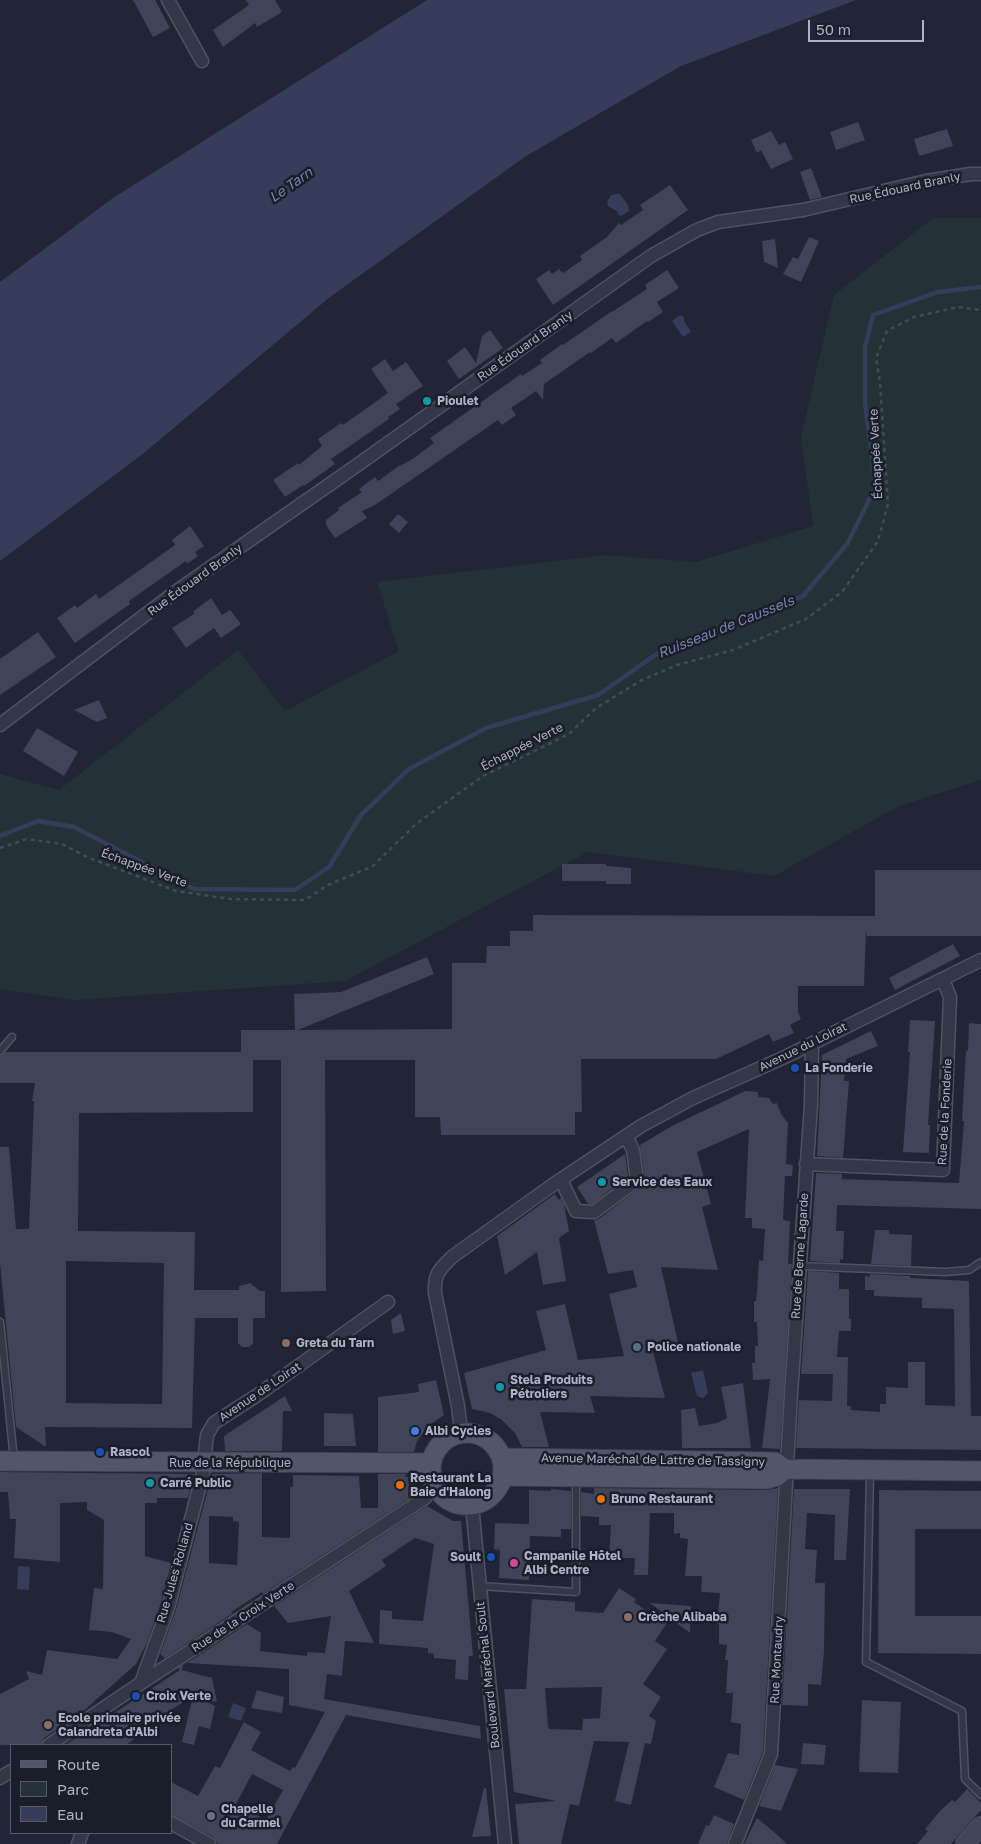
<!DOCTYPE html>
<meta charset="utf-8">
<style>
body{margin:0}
#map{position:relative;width:981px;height:1844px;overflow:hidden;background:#212535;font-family:"Golos Text",sans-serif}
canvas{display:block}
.legend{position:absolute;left:10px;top:1744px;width:162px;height:90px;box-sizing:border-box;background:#1a1d2a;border:1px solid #565967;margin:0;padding:6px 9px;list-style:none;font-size:15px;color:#afb2c3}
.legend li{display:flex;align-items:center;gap:10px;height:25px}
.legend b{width:25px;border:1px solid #565967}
.scale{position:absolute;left:808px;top:20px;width:116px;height:22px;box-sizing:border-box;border:2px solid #afb2c3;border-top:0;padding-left:6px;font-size:15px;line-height:18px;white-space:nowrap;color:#afb2c3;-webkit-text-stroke:4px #1a1d2a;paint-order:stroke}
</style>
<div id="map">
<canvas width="981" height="1844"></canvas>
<ul class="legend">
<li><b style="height:6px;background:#525666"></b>Route</li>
<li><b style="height:14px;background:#243237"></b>Parc</li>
<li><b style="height:14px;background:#363d5b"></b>Eau</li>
</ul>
<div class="scale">50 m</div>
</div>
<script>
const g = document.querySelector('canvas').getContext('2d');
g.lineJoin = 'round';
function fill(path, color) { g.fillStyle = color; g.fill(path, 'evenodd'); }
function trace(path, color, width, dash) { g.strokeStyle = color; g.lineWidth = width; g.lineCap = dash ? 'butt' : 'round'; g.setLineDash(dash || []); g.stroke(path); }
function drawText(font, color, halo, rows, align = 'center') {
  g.font = font + ' "Golos Text",sans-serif'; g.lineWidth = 5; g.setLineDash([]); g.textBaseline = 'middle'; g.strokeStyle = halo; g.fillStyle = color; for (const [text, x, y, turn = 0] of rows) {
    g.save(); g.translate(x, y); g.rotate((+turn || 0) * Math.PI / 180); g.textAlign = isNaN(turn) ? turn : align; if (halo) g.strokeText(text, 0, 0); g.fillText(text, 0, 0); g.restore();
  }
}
const green = new Path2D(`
 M933,218H981V780L899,806L774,876L588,852L345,981L74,1000L0,989V774L59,790L238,650L285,711L399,651L377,582L606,555L696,562L813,526L801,437L834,295Z`);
const water = new Path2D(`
 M427,0H856L681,66L526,156L330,297L144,453L0,561V282L113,198Z
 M615,194H620L628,205L629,211L621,216L617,214L618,212L608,206L607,202L611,195Z
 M680,315L684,317V321L691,332L683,337L672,321Z
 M703,1370L708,1393L703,1398L697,1396L691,1373Z
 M18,1566L30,1567L29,1590L17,1589Z
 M233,1703L246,1708L241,1721L228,1717Z`);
const stream = new Path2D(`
 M0,836L38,821L74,827L194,889L295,890L329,867L361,815L409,769L486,728L598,695L655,655L803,596L847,544L876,486L865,403V347L873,315L938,292L981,287`);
const building = new Path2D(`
 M133,0H155L170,28L153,37Z
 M246,0H275L282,12L257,27L255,23L223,47L213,30L249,5Z
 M858,122L865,140L836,150L830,132Z
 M947,129L953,146L919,156L914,139Z
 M771,131L779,145L785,142L793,159L771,169L761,150L757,153L751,140Z
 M811,168L822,197L810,200L800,172Z
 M670,185L688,210L553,305L536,279L549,270L552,274L559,269L563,273L582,260L580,256L607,237L619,223L621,225L643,210L640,205Z
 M809,237L819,241L801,282L783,274L793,257L798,259Z
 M775,239L778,268L764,262L762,241Z
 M667,270L679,288L657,302L663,312L648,322L647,321L616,343L612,338L591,353L590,352L544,384L543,400L536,391L511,408L516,415L502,425L498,420L375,505L362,511L367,518L335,538L326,525V520L339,510L338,508L362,492L359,489L375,477L378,481L400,465V466L414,458L434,443L430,438L521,374L522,376L542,363L540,360L562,344L563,345L612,311V312L647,289L645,285Z
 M490,330L503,348L459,379L447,361L465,347L476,363L482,336Z
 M385,359L393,371L406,362L423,386L396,404L400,409L388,417L389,419L331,459L335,464L304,486L303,485L285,497L273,480L298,463L299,465L322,446L318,439L341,423L343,425L388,393L371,369Z
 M398,514L408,522L399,533L389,524Z
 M190,526L204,546L195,552L198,556L187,564L186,561L129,601L130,604L75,643L57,618L75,605L77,608L96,594L99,599L175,545L172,540Z
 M211,598L222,615L230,610L241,624L221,638L214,628L186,648L172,628L194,614V611Z
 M38,632L56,657L0,695V659Z
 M99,700L107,718L97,722L74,710Z
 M37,728L78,752L64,776L23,751Z
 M562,864H606V866L631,868V884H606V881H562Z
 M875,870H981V936H867L866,932L864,986H798V1012L801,1019L790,1025L794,1033L773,1042L769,1034L716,1059H581L582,1112H575V1135H441L440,1117H415V1060H325L326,1291L281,1292V1060H253V1112L79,1113L78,1231L195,1232L194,1290H239V1286L250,1283L260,1291H265V1318H253V1344L249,1347H242L238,1343V1318H195L192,1428L45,1427L46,1447L16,1427L0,1263V1147H9L16,1229H29L34,1101H32L35,1083H0V1056L5,1052H241V1030H295L294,994L341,992L427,957L434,974L298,1030L452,1029V963H486L487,946H510V931H533V915L875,916ZM66,1261L164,1263L162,1404L66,1403Z
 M953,944L960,956L895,990L889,978Z
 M910,1020L935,1021L928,1125H930L929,1153L903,1152L910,1052H908Z
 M969,1023L981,1024V1209L837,1205L836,1231H844L843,1260L840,1259V1263L810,1261L816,1173L842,1174V1179L959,1183L964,1121H962L966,1050L968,1051Z
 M871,1031L878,1046L846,1059L844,1081H849L843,1158L817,1156L822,1055Z
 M745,1091L758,1092V1097L769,1098L773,1104L777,1103L781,1114L788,1123L786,1164L793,1165L792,1176H785L783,1220L790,1221L788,1264H792L780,1449L762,1448L770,1379L753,1380L752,1363H755V1346H758L757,1322H754V1301H756L757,1292L759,1260L763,1261L765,1229L752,1228V1218H745L749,1129L697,1152L711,1204L702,1207L718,1270L661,1267L679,1347L652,1348L665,1398L590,1396L595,1413L540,1412L549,1447H522L515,1433L502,1420L490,1413L472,1409L464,1373L546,1350L536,1311L565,1304L578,1360L624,1356L609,1294L637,1287L633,1270L608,1274L594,1220L599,1219L644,1184L645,1179L640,1145L672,1126Z
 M625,1154L628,1176L592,1204H588L577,1187Z
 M555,1194L559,1200L561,1198L564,1204L569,1231L559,1238L566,1281L543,1285L537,1252L505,1275L497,1236Z
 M875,1230H889V1234L912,1235L911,1266L871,1264Z
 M808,1271L839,1273V1289H849V1319H851V1331H839L837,1357H848L847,1406H851V1410L880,1412V1404H886V1387L908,1388V1362H925V1405L955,1406L954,1309L922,1308V1298L874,1296V1290H865V1276L870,1277V1274L910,1276V1278L969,1281L971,1416H981V1450L796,1448L799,1400L832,1401L833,1374H801Z
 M401,1313L405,1331L393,1334L391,1320Z
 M436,1380L444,1415L428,1426L417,1441L414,1452H378V1397L419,1392L418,1384Z
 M743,1383L751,1448H682L681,1410L695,1408L699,1426L717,1423L727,1418L721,1387Z
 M285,1396L292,1411H283L282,1451H225L224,1436Z
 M324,1413L353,1414L356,1446H324Z
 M0,1472L194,1474L188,1498H157V1503H145V1556L171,1563L160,1606L147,1643L136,1664L79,1715L44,1738L41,1745H0V1694L29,1679L26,1671L42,1675L47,1650L117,1659L131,1639L112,1632L89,1630L94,1588L103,1589L104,1520L87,1510V1502L60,1503V1562L14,1558L16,1519H10L8,1492H0Z
 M262,1473V1537L290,1538V1487H293V1475L359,1476L361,1508H378V1474H406L405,1477H413L417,1494L263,1594L262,1592L231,1612L233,1613L165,1658L160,1654L176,1610L212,1474ZM209,1516L233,1517V1521L239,1522L237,1565L209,1563Z
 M594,1488L767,1490L778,1488L763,1752L744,1800L714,1787L728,1753L739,1755L741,1724L731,1722L733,1693H726L728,1660H725L727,1645L719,1644V1624H717L720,1593L701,1592L702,1576H685L688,1539L680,1538V1533L674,1534V1513H650L648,1575H634L635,1558H609L611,1525H599V1517L581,1516V1492L594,1494Z
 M551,1489L571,1491V1529H561V1537L530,1536L529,1580L499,1578L500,1550L494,1549L495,1523L529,1524V1490L551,1491Z
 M794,1489H850L846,1560H834L835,1515L807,1513L805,1549L817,1550L815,1583H825L824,1652L821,1685L808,1684V1706L782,1705Z
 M879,1490L981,1491V1529H915V1616H981V1654L878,1653Z
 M427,1506L453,1521H461L473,1656H469L468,1680L455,1679L456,1660L434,1658V1654L428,1653V1648L379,1644L380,1610L392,1611V1619L423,1621L434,1544L415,1538L382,1560L386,1566L349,1591L374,1643L345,1641L342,1676L327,1674L324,1699L480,1726L481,1739L346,1715L277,1844H218L213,1837L171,1815V1782L198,1796L215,1766L220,1768L244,1722L261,1732L251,1750L290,1771L293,1767L295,1768L325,1712L289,1705V1669L187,1663L247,1624L261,1633L260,1651L307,1656V1652L325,1653L331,1616L288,1623L274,1606ZM252,1774L283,1790L266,1820L236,1804Z
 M619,1588L636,1599L634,1602L661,1621L662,1612L650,1603L691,1606L690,1633L670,1618L655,1641L667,1649L643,1684L661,1697L649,1716L656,1721L651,1744L645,1743L631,1805L615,1801L629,1742L594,1741L579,1806L570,1804L561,1844H519L515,1804L556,1801L514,1792L504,1689H526L532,1599L575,1602V1611L603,1613ZM602,1687L600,1718L583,1719L582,1730L549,1729L548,1727L545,1688Z
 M183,1665L182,1670L212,1678L217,1702L202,1699L215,1706L210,1729L199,1726L194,1745L182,1742L193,1696L160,1717L158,1713L133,1729L138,1736L126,1745H65L180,1670L178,1668Z
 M257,1690L284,1697L282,1713L251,1708Z
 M862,1700L901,1702L898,1773L859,1772Z
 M803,1743L826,1745L824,1765L801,1764Z
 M775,1765L798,1769L781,1811L759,1806Z
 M484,1788H486L491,1836L472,1837Z
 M967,1789L981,1803V1810L951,1844H917L928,1831L925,1829L940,1811L952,1800L955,1802Z
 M714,1815L734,1824L727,1844H698L706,1825L709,1826Z
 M757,1818L774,1832L787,1844H744Z`);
const path = new Path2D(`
 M0,848L27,839L62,844L87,857L176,891L230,899L305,900L328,885L373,866L416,824L483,776L569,734L596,708L642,680L677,665L733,650L806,619L842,592L878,541L888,504L880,382L876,358L887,331L914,317L958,307L981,310`);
const lane = new Path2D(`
 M0,1051L12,1037
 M800,1266L945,1272L969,1270L981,1262
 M0,1322L14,1460
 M870,1472L866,1662L962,1711L965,1779L981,1795
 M479,1586L576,1592V1478`);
const street = new Path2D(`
 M168,0L202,61
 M0,725L174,593L356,466L651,256L697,230L718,222L803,210L926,181L971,174H981
 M806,1164L943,1170L950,997L943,980
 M561,1180L576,1211L594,1212L637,1180L633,1150L626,1136
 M461,1432L458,1406L435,1293C434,1274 439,1270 452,1257L554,1184L641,1126L693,1098L785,1057L981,960
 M472,1505L505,1844
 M141,1683L168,1608L203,1473L207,1435L214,1423L256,1396L388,1302
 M49,1745L141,1683L425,1498L435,1485
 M0,1778L11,1771
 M171,1823L209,1844
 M78,1844L82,1833
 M735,1844L771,1754L791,1394L811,1104L812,1044`);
const secondary = new Path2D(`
 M965,1844L981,1826`);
const primary = new Path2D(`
 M431 1469a36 36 0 1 1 72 0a36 36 0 1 1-72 0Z
 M503,1458L775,1462L785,1469L981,1471
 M0,1461L431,1463
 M503,1476L767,1479L777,1476L785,1469`);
const markers = [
 [427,401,5,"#0f9aa8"],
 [795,1068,5,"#1a4fb4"],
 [602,1182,5,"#0f9aa8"],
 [286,1343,5,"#8d6e63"],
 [637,1347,5,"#5c6f8a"],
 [500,1387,5,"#0f9aa8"],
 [415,1431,5,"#3f7fe0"],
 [100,1452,5,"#1a4fb4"],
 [150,1483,5,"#0f9aa8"],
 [400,1485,5,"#e8710a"],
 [601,1499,5,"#e8710a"],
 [491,1557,5,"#1a4fb4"],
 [514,1563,5,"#d1479c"],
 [628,1617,5,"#8d6e63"],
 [136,1696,5,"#1a4fb4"],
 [48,1725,5,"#8d6e63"],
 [211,1816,5,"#6b7280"]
];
const streetNames = [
 ["Rue Édouard Branly",905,188,-12],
 ["Rue Édouard Branly",525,346,-35],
 ["Échappée Verte",876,454,-93],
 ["Rue Édouard Branly",195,580,-36],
 ["Échappée Verte",522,747,-27],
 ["Échappée Verte",144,868,20],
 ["Avenue du Loirat",803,1047,-26],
 ["Rue de la Fonderie",945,1112,-87],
 ["Rue de Berne Lagarde",800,1256,-86],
 ["Avenue de Loirat",260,1392,-34],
 ["Avenue Maréchal de Lattre de Tassigny",653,1460,1],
 ["Rue de la République",230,1463],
 ["Rue Jules Rolland",175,1573,-74],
 ["Rue de la Croix Verte",243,1617,-33],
 ["Rue Montaudry",777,1660,-87],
 ["Boulevard Maréchal Soult",488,1675,-96]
];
const poiNames = [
 ["Pioulet",437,401],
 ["La Fonderie",805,1068],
 ["Service des Eaux",612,1182],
 ["Greta du Tarn",296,1343],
 ["Police nationale",647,1347],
 ["Stela Produits",510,1380],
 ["Pétroliers",510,1394],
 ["Albi Cycles",425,1431],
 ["Rascol",110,1452],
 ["Restaurant La",410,1478],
 ["Baie d'Halong",410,1492],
 ["Carré Public",160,1483],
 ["Bruno Restaurant",611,1499],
 ["Campanile Hôtel",524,1556],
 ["Albi Centre",524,1570],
 ["Soult",481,1557,"right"],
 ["Crèche Alibaba",638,1617],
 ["Croix Verte",146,1696],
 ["Ecole primaire privée",58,1718],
 ["Calandreta d'Albi",58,1732],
 ["Chapelle",221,1809],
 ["du Carmel",221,1823]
];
const waterNames = [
 ["Le Tarn",291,185,-35],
 ["Ruisseau de Caussels",726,627,-22]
];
fill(green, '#243237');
fill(water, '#363d5b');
trace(stream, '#363d5b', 4.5);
fill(building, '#3f4458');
trace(lane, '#4f5261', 9);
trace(street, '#4f5261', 15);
trace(secondary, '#4f5261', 20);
trace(primary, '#3e414f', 21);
trace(path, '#404d54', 2.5, [4, 4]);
trace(lane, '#343846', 6);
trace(street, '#343846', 12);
trace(secondary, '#434659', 18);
trace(primary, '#525666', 19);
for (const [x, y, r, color] of markers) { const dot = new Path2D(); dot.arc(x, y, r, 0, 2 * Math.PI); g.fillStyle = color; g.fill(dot); trace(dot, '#1a1d2a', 2); }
drawText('12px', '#afb2c3', '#1a1d2a', streetNames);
drawText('bold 12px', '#afb2c3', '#1a1d2a', poiNames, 'left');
drawText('italic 14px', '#7983aa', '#1a1d2a', waterNames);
</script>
